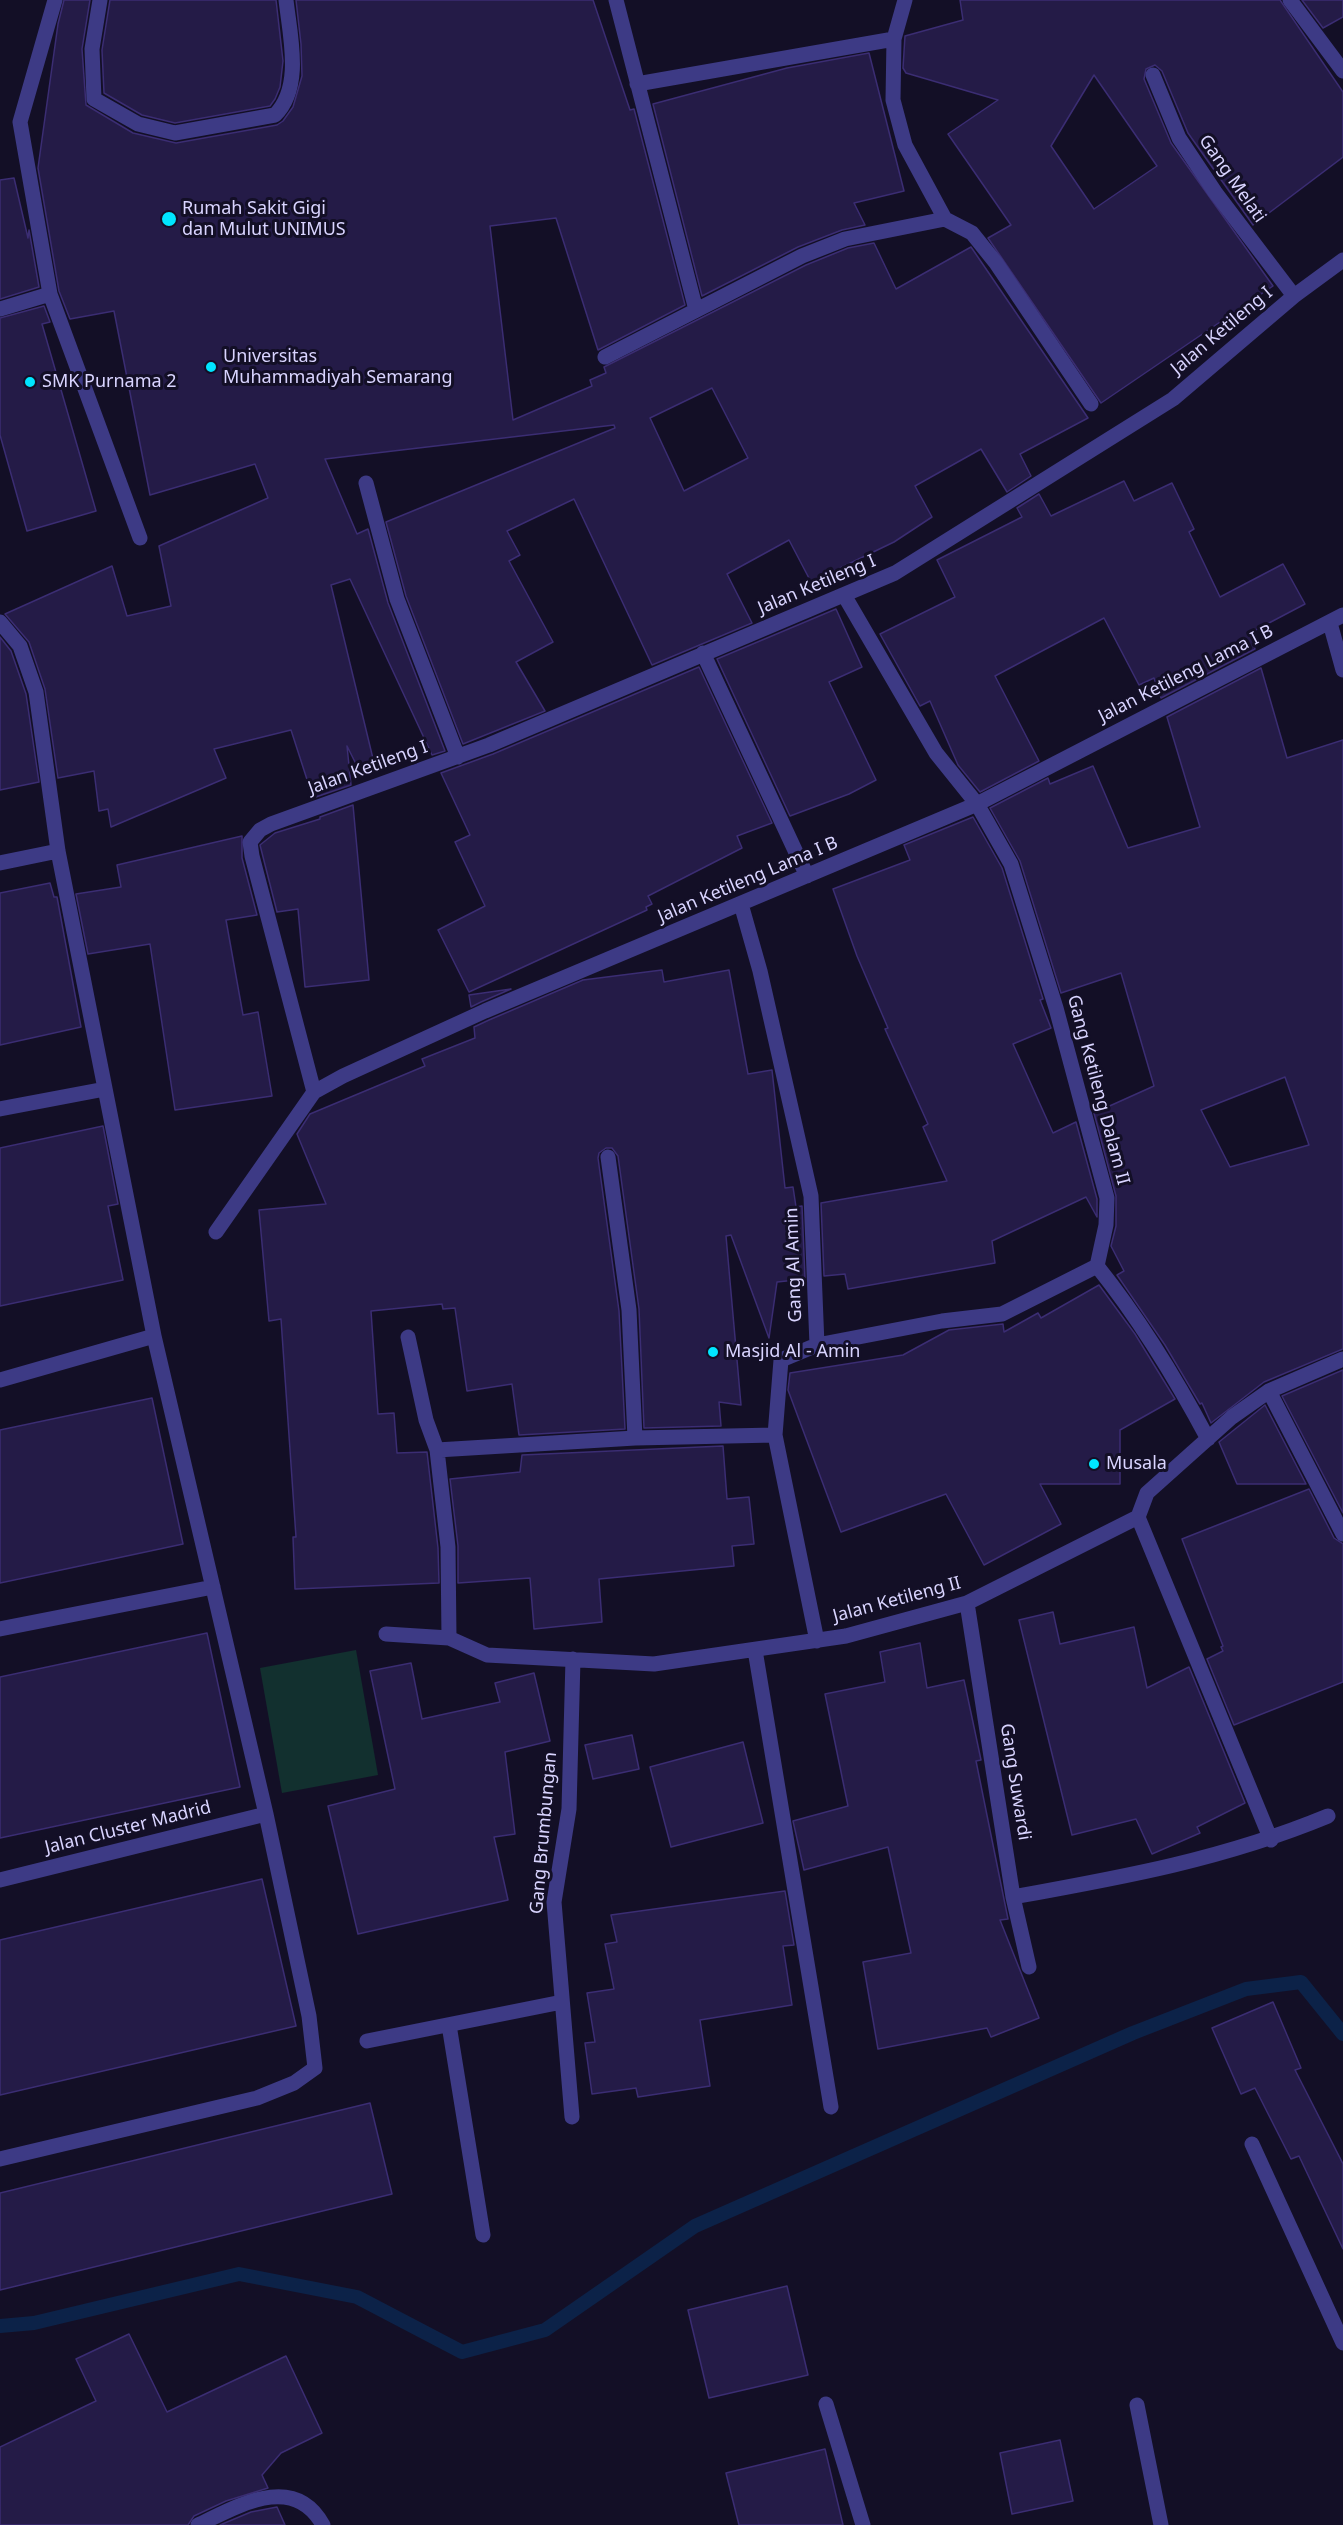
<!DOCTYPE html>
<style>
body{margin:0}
canvas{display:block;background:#130f26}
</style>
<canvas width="1343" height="2525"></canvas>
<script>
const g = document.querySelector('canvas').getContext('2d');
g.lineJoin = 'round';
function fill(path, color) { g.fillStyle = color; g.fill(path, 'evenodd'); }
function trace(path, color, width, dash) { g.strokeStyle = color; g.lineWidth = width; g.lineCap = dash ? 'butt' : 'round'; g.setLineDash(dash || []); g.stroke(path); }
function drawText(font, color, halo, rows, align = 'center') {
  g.font = font + ' "Noto Sans",sans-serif'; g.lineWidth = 6; g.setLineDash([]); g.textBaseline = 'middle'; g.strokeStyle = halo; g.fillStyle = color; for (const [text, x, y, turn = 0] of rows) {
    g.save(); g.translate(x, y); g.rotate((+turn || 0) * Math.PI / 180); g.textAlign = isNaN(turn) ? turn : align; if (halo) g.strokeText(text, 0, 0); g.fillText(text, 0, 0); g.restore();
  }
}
const green = new Path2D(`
 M356,1650L378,1775L282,1793L260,1668Z`);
const stream = new Path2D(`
 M0,2326L34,2323L239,2274L357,2297L462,2352L545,2330L695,2226L1133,2033L1246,1989L1301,1982L1343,2034`);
const building = new Path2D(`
 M64,0H90L82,49L86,105L133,133L176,143L277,125L283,121L293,107L302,76L301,44L296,0H593L630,110L634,109L685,305L598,350L556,218L490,226L513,420L592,386L590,380L606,373L604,367L806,265L848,248L874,243L896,289L971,247L1088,418L1020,454L1031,476L1007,492L981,449L915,486L932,517L894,542L811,582L789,540L727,574L752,623L652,665L574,499L507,531L520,555L509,561L553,642L516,662L545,711L463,744L406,596L386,522L615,428L614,425L325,459L357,534L368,529L388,603L445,751L432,755L350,579L331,585L376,771L362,776L347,746L351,785L313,798L291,730L214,749L226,778L111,827L108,809L99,811L94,771L58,778L45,689L29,642L5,614L112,566L127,616L171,606L159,546L268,498L255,464L150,495L114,311L70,319L59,291L38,168L58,24ZM712,388L748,458L684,491L650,418Z
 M110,0H276L283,61L280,87L275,99L270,106L175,123L142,115L104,93L102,50Z
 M960,0H1280L1343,92V157L1253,225L1188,133L1162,71L1155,65L1146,69L1144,79L1171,143L1273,286L1101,403L988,238L1011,225L948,134L998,100L906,73L903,68L905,36L963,20ZM1094,75L1157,166L1094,209L1051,146Z
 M1302,0H1343V17L1323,28Z
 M869,53L904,191L854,203L865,225L842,230L798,247L702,296L653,104L787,68Z
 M14,178L28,238L29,230L39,287L0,299V180Z
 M44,306L50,322L42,324L96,511L27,531L0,435V318Z
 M1124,481L1134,501L1172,483L1194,529L1189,532L1220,597L1283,564L1305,604L1250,633L1255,649L1161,698L1154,678L1139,685L1104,618L995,676L1039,761L980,792L958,765L930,701L920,706L880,634L955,597L937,560L1022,517L1017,508L1039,494L1051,516Z
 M836,609L862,667L829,682L876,780L849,794L790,816L717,659Z
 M0,637L11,651L26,694L39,782L0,790Z
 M699,667L772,823L737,836L742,848L648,896L652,904L646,907L647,910L469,992L438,930L485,906L455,842L470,835L441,773L493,754Z
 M1261,668L1287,758L1343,740V1349L1264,1382L1211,1423L1202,1403L1200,1404L1165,1345L1117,1275L1124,1271L1111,1246L1116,1226V1196L1094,1113L1154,1086L1121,973L1061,993L1020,861L990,808L1048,778L1050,784L1093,766L1128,848L1200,827L1167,717ZM1285,1077L1309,1145L1230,1167L1201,1110Z
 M353,805L369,980L305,987L298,909L277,912L260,845L275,833L320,819V817Z
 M973,817L1002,868L1043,999L1040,1000L1051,1028L1013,1044L1053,1133L1076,1122L1097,1199V1217L1086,1197L992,1241L995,1263L848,1289L845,1274L824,1276L821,1203L947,1181L923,1127L928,1124L885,1029L888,1028L857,956L833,889L910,860L904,845Z
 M242,836V858L257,915L226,920L243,1015L258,1012L272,1096L175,1110L150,944L88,954L76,894L121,887L117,865Z
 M50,883L54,897H57L81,1027L0,1045V893Z
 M662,970L664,982L729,970L748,1074L772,1070L785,1188L793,1187L796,1207L802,1206L805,1279L777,1282L769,1338L731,1235L726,1236L741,1405L719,1402L721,1426L644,1428L639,1309L618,1156L612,1148H606L599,1153L598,1158L619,1311L625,1429L519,1435L512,1384L467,1391L455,1308L443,1309L442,1304L371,1311L378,1414L394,1413L397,1453L427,1452L438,1548L439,1583L295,1589L293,1537H296L281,1319L269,1321L259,1210L326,1204L297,1134L310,1114L425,1066L422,1059L475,1038L474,1027L489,1020L583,980Z
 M511,989L481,1002L471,1007L469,995Z
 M103,1126L118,1204L108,1206L123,1280L0,1306V1148Z
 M1099,1285L1135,1334L1175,1399L1120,1430V1484H1040L1061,1524L984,1565L946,1494L841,1532L788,1390L790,1373L903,1355L949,1330L1003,1324L1004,1332L1038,1313L1041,1318Z
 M1343,1370V1513L1282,1396Z
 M152,1398L183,1544L0,1583V1430Z
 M1265,1405L1306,1484H1237L1219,1442Z
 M723,1446L727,1499L749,1497L754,1544L732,1546L734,1566L599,1579L602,1622L534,1629L530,1578L458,1583V1546L450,1479L520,1472L522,1455Z
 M1309,1489L1334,1538L1343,1544V1682L1234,1725L1207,1659L1223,1651L1221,1647L1223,1646L1182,1539Z
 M1053,1612L1060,1644L1134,1627L1147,1688L1189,1667L1245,1803L1197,1827L1200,1833L1152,1854L1136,1819L1072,1835L1019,1620Z
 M207,1633L240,1787L0,1838V1677Z
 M920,1643L927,1688L964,1680L981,1760L976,1761L1008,1919L1000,1920L1039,2018L991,2037L987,2028L878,2049L863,1962L911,1953L888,1847L804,1870L793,1821L848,1806L825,1694L885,1682L880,1652Z
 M411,1663L422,1719L500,1702L495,1683L534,1673L550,1741L505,1752L515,1834L494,1837L508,1900L358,1934L328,1806L395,1789L370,1671Z
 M632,1735L639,1769L593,1779L585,1745Z
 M743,1742L763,1823L671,1847L650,1767Z
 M262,1879L296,2026L0,2095V1940Z
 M785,1891L794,1945L783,1946L792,2005L700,2020L710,2086L638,2097L636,2088L592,2094L585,2043L595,2042L587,1993L614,1989L605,1944L617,1942L611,1915Z
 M1273,2002L1301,2068L1295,2070L1343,2164V2249L1299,2156L1291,2159L1255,2088L1241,2094L1212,2028Z
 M370,2103L392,2194L0,2290V2193Z
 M787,2286L808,2375L709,2398L688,2310Z
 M129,2334L167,2412L286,2356L322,2433L281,2453L262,2475L268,2488L226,2501L194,2516L188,2525H0V2447L96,2401L76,2359Z
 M1060,2440L1073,2501L1012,2514L1000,2453Z
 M825,2449L843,2525H739L726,2473Z
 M277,2507L285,2525H220L251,2512Z`);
const minor = new Path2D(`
 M100,0L92,49L94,99L138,124L175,133L275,115C303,87 290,36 286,0
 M616,0L696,310
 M905,0L894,39L893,100L905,145L945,219L972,233L996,263L1091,404
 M1290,0L1343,71
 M1153,75L1179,138L1215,192L1294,296
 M637,84L894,39
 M50,294L140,538
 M0,309L50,294L20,122L55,0
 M605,357L802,256L845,239L945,219
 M366,483L397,599L458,757
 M844,595L936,753L977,804L1011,864L1056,1008L1107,1198L1106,1225L1097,1266C1141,1321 1175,1377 1208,1439
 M0,622L20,646L36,692L58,851L154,1336L266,1814L309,2016L315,2068L294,2083L257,2098L0,2159
 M1330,623L1343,670
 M703,653L807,876
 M0,863L58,851
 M741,904L760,971L811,1196L817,1345
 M314,1092L252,856L250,842L260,830L271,824L489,745L895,573L1173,399L1294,296L1343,260
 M0,1109L105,1089
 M608,1157L629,1310L635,1438
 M216,1232L314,1092L343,1076L485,1011L977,804L1343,615
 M408,1337L426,1420L437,1450L448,1547L449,1638
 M0,1380L154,1336
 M1269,1391L1343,1534
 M437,1450L635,1438L775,1435
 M1138,1517L1271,1840
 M967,1603L1013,1897L1029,1967
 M0,1629L213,1587
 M386,1634L449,1638L487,1655L654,1664L846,1636L967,1603L1138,1517L1147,1493L1232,1417L1269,1391L1343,1359
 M817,1641L775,1435L781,1360L817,1345L942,1321L1002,1314L1097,1266
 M755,1650L831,2107
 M0,1880L266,1814
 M1013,1897C1124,1877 1224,1859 1328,1816
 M449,2025L483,2235
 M367,2041L562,2002
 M572,2117L554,1902L569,1809L573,1659
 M1252,2144L1343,2343
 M826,2404L863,2525
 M1137,2405L1161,2525
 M198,2525C238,2506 294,2472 323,2525`);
const markers = [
 [169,219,8,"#00e5ff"],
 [211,367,6,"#00e5ff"],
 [30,382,6,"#00e5ff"],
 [713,1352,6,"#00e5ff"],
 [1094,1464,6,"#00e5ff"]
];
const streetNames = [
 ["Gang Melati",1232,179,55],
 ["Jalan Ketileng I",1222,331,-40],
 ["Jalan Ketileng I",817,585,-23],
 ["Jalan Ketileng Lama I B",1186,674,-27],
 ["Jalan Ketileng I",368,768,-20],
 ["Jalan Ketileng Lama I B",748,880,-23],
 ["Gang Ketileng Dalam II",1098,1090,75],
 ["Gang Al Amin",794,1265,-92],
 ["Jalan Ketileng II",897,1600,-15],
 ["Gang Suwardi",1015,1782,81],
 ["Jalan Cluster Madrid",128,1828,-14],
 ["Gang Brumbungan",544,1833,-85]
];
const poiNames = [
 ["Rumah Sakit Gigi",182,209],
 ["dan Mulut UNIMUS",182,230],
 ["Universitas",223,357],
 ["Muhammadiyah Semarang",223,378],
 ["SMK Purnama 2",42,382],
 ["Masjid Al - Amin",725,1352],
 ["Musala",1106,1464]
];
fill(green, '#12302f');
trace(stream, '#0c2248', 14);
fill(building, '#241b47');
trace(building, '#3b2d73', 1.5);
trace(minor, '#3d3a85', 15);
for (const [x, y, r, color] of markers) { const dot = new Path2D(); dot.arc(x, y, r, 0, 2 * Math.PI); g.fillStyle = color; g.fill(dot); trace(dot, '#130f26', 2); }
drawText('18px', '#d9d4ff', '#130f26', streetNames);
drawText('18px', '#d9d4ff', '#130f26', poiNames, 'left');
</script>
